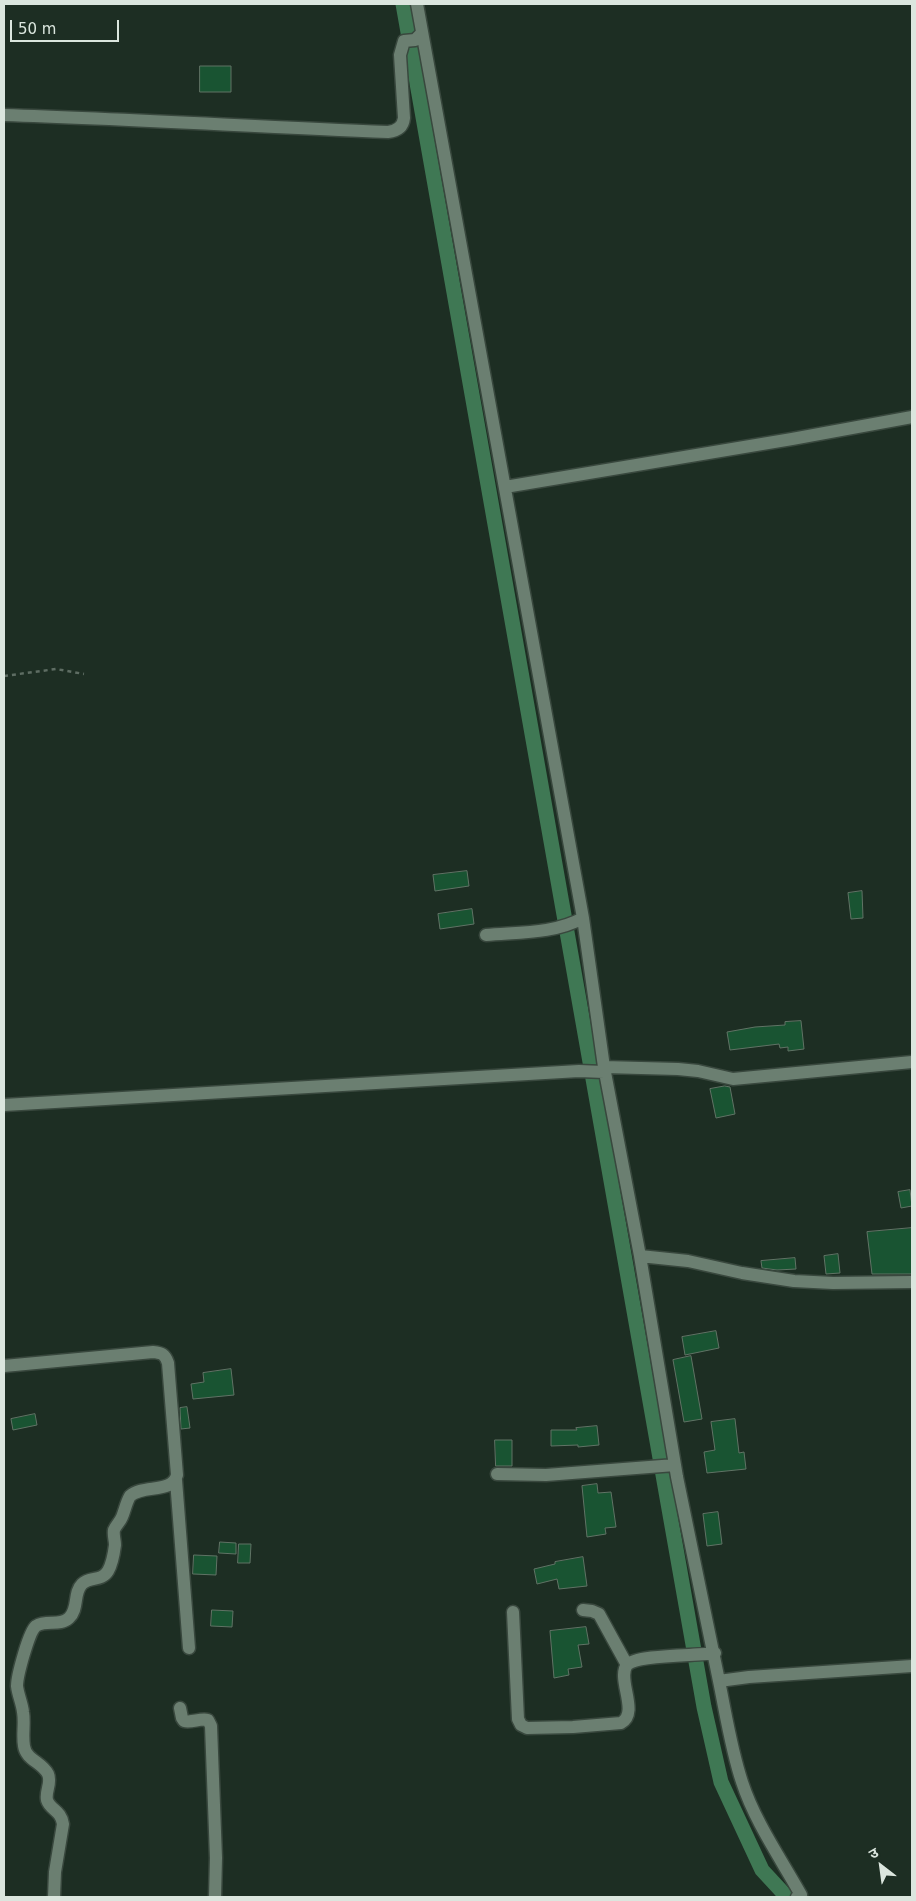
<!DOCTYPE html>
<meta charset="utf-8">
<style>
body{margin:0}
#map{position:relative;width:916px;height:1901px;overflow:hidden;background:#1d2e23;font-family:"DejaVu Sans","Noto Sans Devanagari",sans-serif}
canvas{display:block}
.frame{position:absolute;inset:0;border:5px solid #dbe6de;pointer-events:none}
.north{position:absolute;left:856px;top:1841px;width:50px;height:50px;-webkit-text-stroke:4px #1d2e23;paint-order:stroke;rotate:330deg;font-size:14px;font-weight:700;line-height:20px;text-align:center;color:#dbe6de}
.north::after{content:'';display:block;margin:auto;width:18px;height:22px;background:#dbe6de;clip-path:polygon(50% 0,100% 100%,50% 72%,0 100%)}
.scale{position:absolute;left:10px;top:20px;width:109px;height:22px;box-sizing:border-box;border:2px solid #dbe6de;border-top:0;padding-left:6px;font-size:15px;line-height:18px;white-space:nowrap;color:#dbe6de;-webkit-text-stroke:4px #1d2e23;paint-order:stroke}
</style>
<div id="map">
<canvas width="916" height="1901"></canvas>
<div class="frame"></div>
<div class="north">उ</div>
<div class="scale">50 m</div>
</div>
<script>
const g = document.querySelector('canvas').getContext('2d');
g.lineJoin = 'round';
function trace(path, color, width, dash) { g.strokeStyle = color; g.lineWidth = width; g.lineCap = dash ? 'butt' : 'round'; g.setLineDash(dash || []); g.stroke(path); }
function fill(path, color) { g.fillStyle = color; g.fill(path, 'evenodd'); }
const canal = new Path2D(`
 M403,4L704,1707L721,1782L762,1870L787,1897`);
const building = new Path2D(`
 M200,66H231V92H200Z
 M467,871L469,886L435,891L433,875Z
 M862,891L863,918L851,919L848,893Z
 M472,909L474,924L440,929L438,914Z
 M801,1021L804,1049L788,1051V1047L780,1048L779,1044L730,1050L727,1032L755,1027L785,1025V1022Z
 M725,1086L730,1087L735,1114L716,1118L710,1089Z
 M910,1190L912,1206L901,1208L898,1192Z
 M912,1228V1274H872L867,1232Z
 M838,1254L840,1273L826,1274L824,1256Z
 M795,1258L796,1269L777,1270L762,1268L761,1261Z
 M716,1331L719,1348L685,1355L682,1337Z
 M691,1356L702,1419L684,1422L673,1360Z
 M231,1369L234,1395L193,1399L191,1384L204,1382L203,1373Z
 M187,1407L190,1428L181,1429L180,1408Z
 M35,1414L37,1425L13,1430L11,1419Z
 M735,1419L739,1453L744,1452L746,1469L707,1473L704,1452L715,1450L711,1422Z
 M597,1426L599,1445L578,1447V1445L551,1446V1430H577L576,1428Z
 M495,1440H512V1466H496Z
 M597,1484L598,1493L611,1492L616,1527L605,1528L606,1534L587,1537L582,1486Z
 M718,1512L722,1544L707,1546L703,1514Z
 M220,1542L236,1543V1554L219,1553Z
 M239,1544H251L250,1563H238Z
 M194,1555L217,1556L216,1575L193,1574Z
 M583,1557L587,1586L559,1589L557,1579L537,1584L534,1569L555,1564V1562Z
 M212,1610L233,1611L232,1627L211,1626Z
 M586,1627L589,1644L578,1645L582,1667L568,1669L569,1675L554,1678L550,1631Z`);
const path = new Path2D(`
 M4,676L56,669L84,674`);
const minor = new Path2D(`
 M417,4L583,918L604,1067L640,1256L677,1477L719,1681
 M4,115C132,119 260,127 388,132C397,131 403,127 404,118L400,55L404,41L415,40L422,33
 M505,487L792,439L912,417
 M486,935C518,932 554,934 583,918
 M4,1105L579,1071L604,1072V1067L678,1069L698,1071L733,1079L912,1062
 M640,1256L688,1261L742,1273L794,1281L833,1283L912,1282
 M4,1366L153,1352C162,1353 165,1354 168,1363L177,1475C172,1494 143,1484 130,1496C126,1503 125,1510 122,1517C120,1522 116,1525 114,1530C113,1535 115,1540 115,1545C114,1553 112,1564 108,1571C101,1582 90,1576 82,1584C73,1593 79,1609 69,1618C59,1627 47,1619 36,1626C29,1631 17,1676 17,1686C18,1695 22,1703 23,1712C25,1723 22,1735 24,1746C26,1760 42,1762 48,1774C52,1783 45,1791 47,1800C50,1810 61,1810 63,1824L55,1872L54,1897
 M497,1474L546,1475L675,1465
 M176,1480L189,1648
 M583,1610L592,1611L599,1614L627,1665
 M513,1612L518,1719L521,1725L527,1728L573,1727L621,1723C640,1713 616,1678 627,1665C637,1654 699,1656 715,1653
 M180,1708L182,1718L184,1721C192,1723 200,1718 208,1720L211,1726L216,1858L215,1897
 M797,1897L801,1895C781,1859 755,1822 742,1782C731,1749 726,1715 719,1681L749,1677L912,1666`);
trace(canal, '#3f7854', 15);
fill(building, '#195432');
trace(building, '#607365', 1);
trace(minor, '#39483e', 15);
trace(path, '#5e6d63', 2.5, [4, 4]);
trace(minor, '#6b7f71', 12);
</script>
